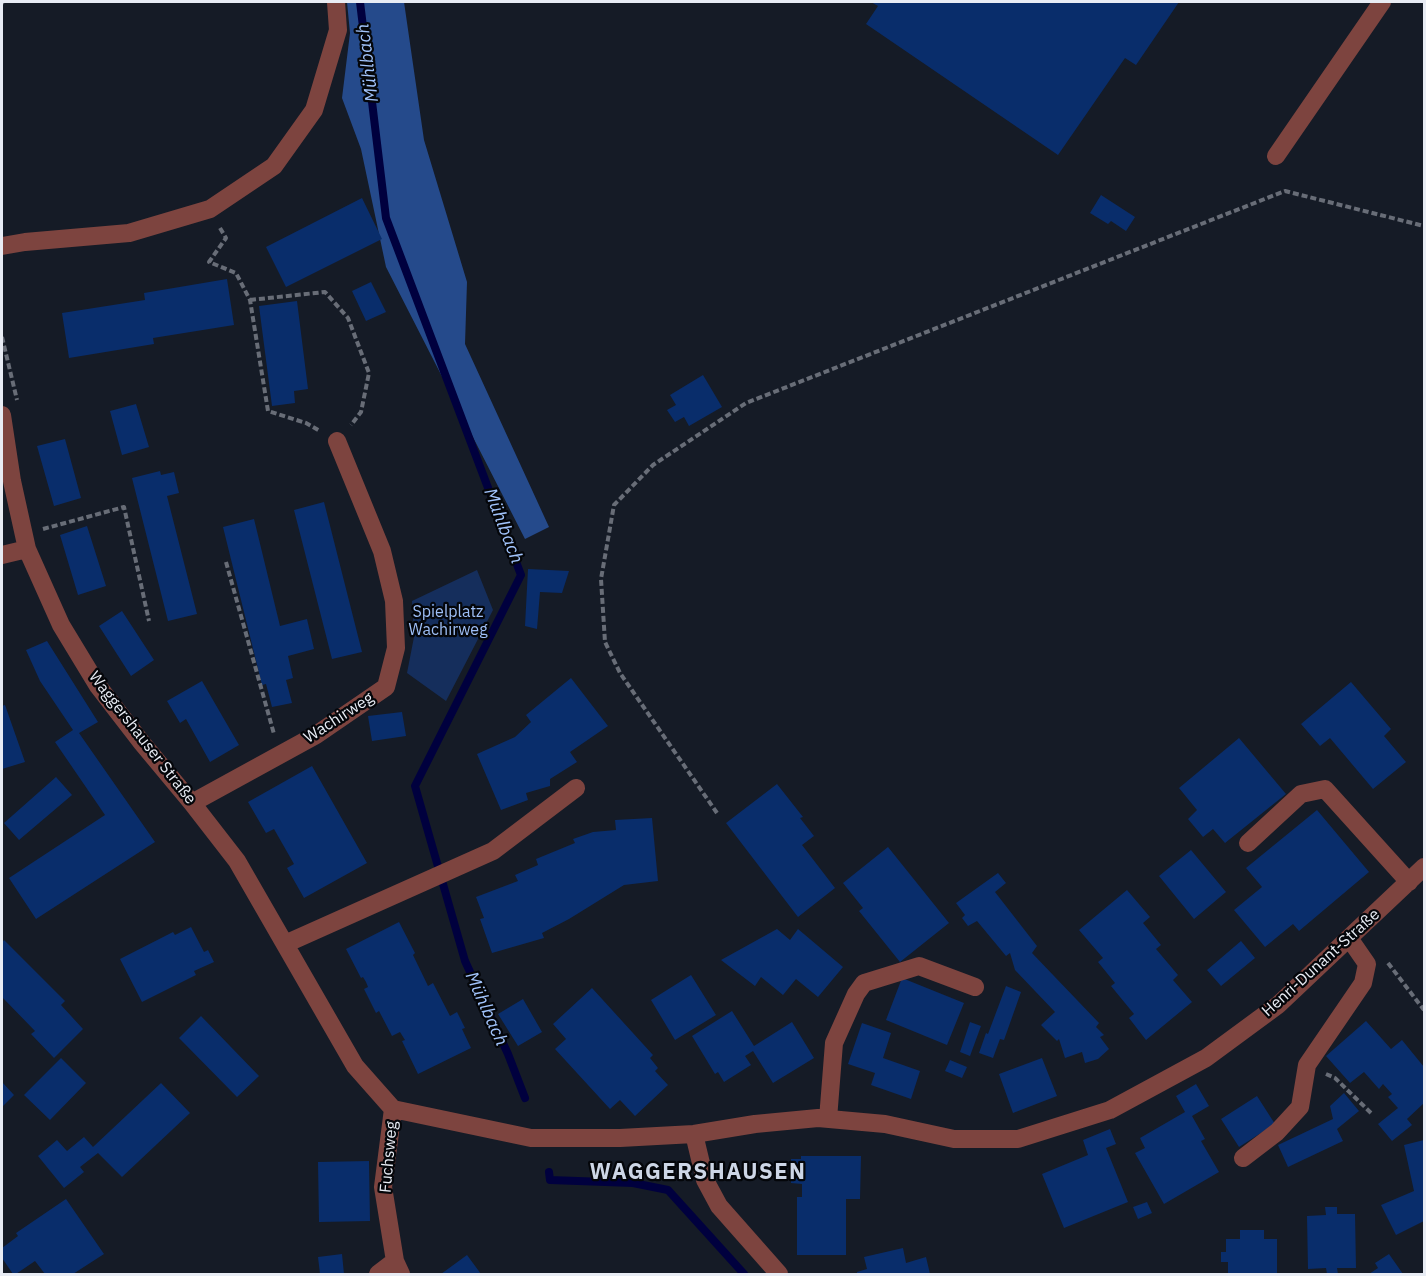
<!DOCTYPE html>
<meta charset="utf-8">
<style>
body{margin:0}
#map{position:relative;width:1426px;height:1276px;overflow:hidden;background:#151b26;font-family:"IBM Plex Sans",sans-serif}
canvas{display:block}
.frame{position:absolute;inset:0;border:3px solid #e8ecf4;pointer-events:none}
</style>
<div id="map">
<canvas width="1426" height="1276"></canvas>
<div class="frame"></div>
</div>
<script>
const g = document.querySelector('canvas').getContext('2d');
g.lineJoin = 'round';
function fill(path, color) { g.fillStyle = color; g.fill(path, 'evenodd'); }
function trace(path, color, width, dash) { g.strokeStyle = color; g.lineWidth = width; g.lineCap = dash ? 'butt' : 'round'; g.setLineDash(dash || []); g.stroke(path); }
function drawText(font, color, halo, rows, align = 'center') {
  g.font = font + ' "IBM Plex Sans",sans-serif'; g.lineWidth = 4.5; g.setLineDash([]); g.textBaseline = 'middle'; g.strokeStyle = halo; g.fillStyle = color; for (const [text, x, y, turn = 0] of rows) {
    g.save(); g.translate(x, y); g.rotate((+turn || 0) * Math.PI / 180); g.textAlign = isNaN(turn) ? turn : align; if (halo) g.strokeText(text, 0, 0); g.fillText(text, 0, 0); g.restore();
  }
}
const green = new Path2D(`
 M477,570L493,610L446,701L407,673L414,637L412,601Z`);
const forest = new Path2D(`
 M347,2H404L424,140L467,282L465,344L549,527L525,539L386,267L361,149L342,98L350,33Z`);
const stream = new Path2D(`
 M360,2L386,218L521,575L415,786L465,961L508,1054L525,1098
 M549,1172L550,1180L633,1183L668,1190L744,1274`);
const building = new Path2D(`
 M871,2H1179L1136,65L1125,58L1058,155L866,24L878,6Z
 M1101,195L1135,217L1126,231L1111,221L1108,224L1090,213Z
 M362,198L382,239L286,287L266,247Z
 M227,279L234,325L153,338L154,344L69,358L62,313L145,300L144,293Z
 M371,282L386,312L366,321L352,291Z
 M297,301L308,389L294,391L295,403L272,406L259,306Z
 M703,375L722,407L689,426L684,417L675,422L667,410L676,405L670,395Z
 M136,404L149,447L122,455L110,411Z
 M65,439L81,498L54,506L37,446Z
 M160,471L161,475L174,472L179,493L167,496L197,614L168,621L132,478Z
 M324,502L362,652L332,659L294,510Z
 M254,519L280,626L307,619L314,649L288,656L293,678L286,680L292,703L272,707L266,684L262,685L223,527Z
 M87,526L106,586L78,595L60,535Z
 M528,569L569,571L562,593L540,592L537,629L525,626Z
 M122,611L154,660L131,676L99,626Z
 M47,641L98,722L79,733L155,842L36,919L9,878L105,815L55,742L73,730L40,681L26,650Z
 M571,678L608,726L570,752L577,762L550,779V786L526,793L528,800L501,810L477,754L515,737L531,722L526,715Z
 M202,681L239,745L210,762L186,719L180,723L167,701Z
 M1351,682L1391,729L1384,736L1406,762L1373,789L1330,738L1320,746L1301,724Z
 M5,705L25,762L2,769V706Z
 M402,712L406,736L372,741L368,716Z
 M1239,738L1286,794L1225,843L1213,829L1203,837L1188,819L1197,810L1179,788Z
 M312,766L367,863L304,898L287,868L294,864L274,829L266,833L248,802Z
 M56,777L72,795L19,840L4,823Z
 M777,784L803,817L800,818L814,836L802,845L835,888L798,917L726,823Z
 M1317,810L1369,872L1299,931L1293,924L1265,947L1234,910L1262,887L1246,868Z
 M652,818L658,881L624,885L569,919L542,933L544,938L492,953L480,919L484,918L476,897L518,881L515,875L538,865L536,859L575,843L573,839L593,832L616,830L615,820Z
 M888,847L949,923L900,962L859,911L863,908L843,883Z
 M1191,850L1226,892L1194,919L1159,876Z
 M998,873L1006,883L995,892L1037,946L1032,953L1099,1023L1096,1027L1104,1035L1100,1037L1109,1049L1098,1059L1085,1063L1082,1052L1065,1058L1059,1039L1057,1041L1041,1025L1055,1012L1015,970L1010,953L1006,956L977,921L968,926L962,918L965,915L956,903Z
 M1127,890L1150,917L1143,923L1161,945L1156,949L1178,975L1173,980L1192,1002L1146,1040L1129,1018L1134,1014L1111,986L1115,983L1098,962L1103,958L1079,930Z
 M399,922L415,953L413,955L428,986L433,983L450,1016L457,1012L465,1028L462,1029L471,1048L418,1074L402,1041L405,1040L400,1032L392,1036L379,1011L376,1013L364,989L368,987L366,982L363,977L361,978L346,949Z
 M191,927L204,952L208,950L214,962L194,971L196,975L142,1002L120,959L173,932L175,935Z
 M777,929L790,940L798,929L843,967L818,997L796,979L783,995L761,977L755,986L721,960Z
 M4,940L65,1001L61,1005L83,1029L54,1058L31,1034L35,1031L2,997V943Z
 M1241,941L1255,958L1221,986L1207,970Z
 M691,975L716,1015L675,1040L651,1000Z
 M902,978L964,1003L947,1045L886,1020Z
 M1006,986L1021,992L1004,1040L1000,1039L993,1058L979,1053L986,1033L988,1034Z
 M592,988L653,1055L650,1058L658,1068L655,1071L668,1085L635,1116L620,1100L610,1109L555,1049L566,1039L553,1024Z
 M523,999L542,1032L518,1046L498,1014Z
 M732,1011L754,1046L792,1022L814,1058L773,1083L753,1051L745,1056L751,1065L724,1082L718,1072L715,1074L692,1036Z
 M201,1016L259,1076L237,1097L179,1038Z
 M1366,1021L1391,1049L1402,1040L1424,1067V1103L1407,1119L1412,1125L1392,1141L1378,1124L1398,1108L1388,1097L1392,1094L1383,1084L1379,1089L1364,1072L1350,1083L1326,1056Z
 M970,1022L981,1026L970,1056L960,1052Z
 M862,1023L891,1033L883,1058L920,1071L911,1099L871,1085L875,1073L848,1064Z
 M61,1058L86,1083L50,1120L24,1095Z
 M1042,1058L1057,1096L1013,1113L999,1074Z
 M950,1060L967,1067L962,1078L945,1071Z
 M2,1082L14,1095L2,1107Z
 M161,1083L190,1113L122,1177L98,1153L80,1167L84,1172L64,1188L38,1156L57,1140L67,1151L84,1137L93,1147Z
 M1196,1084L1209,1106L1192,1116L1205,1139L1201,1141L1219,1172L1164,1204L1135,1153L1145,1148L1140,1138L1185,1112L1176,1096Z
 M1344,1093L1359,1111L1337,1129L1343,1141L1288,1167L1278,1145L1333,1119L1330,1106Z
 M1257,1096L1275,1124L1239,1147L1221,1119Z
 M1110,1129L1116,1144L1106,1148L1128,1202L1064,1228L1042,1174L1088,1155L1083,1140Z
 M1424,1140V1221L1396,1235L1381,1205L1414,1191L1404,1145Z
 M801,1156H861L860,1199H846V1255H797V1197H802V1184L791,1183V1159H801Z
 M369,1161L370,1221L319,1222L318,1162Z
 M66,1199L104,1254L73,1274H45L35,1261L16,1274H13L2,1258V1248L18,1236L16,1233Z
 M1147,1202L1152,1213L1138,1219L1133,1207Z
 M1325,1207H1337V1214H1355L1356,1268H1337L1338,1274H1327L1326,1268L1308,1269L1307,1216L1326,1215Z
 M1240,1230H1264V1239H1277V1274H1228V1262H1221V1252H1226V1239H1240Z
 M903,1248L906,1263L926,1257L930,1274H857V1272L867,1269L864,1257Z
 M342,1254L344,1274H320L318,1257Z
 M1389,1254L1403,1274H1369L1378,1268L1375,1263Z
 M467,1255L481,1274H441Z`);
const path = new Path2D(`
 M2,3L3,2
 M220,228L226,238L209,262L236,273L250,300L268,411L306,423L320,431
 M250,300L325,292L348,318L369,373L361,412L351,425
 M2,337L17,400
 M43,529L124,507L149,621
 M226,562L274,734
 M717,813L620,673L605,642L601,579L614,505L653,465L746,403L1285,191L1424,226
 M1388,963L1424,1010
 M1326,1074L1335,1078L1371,1113`);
const minor = new Path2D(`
 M1276,156L1382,2
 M2,246L25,242L129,233L210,209L274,166L314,110L338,30L336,2
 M2,415L12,481L27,549L61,625L98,686L142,743L192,803L237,861L355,1066L393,1109L531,1138H620L694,1134L755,1124L818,1118L885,1124L954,1139H1018L1110,1110L1206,1058L1278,1005L1424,867
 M2,555L27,549
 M192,803L316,735L386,687L396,648L394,601L382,551L337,441
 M1248,843L1301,794L1325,789L1409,882
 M285,944L493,851L576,788
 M393,1109L383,1187L395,1261L401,1274
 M828,1119L834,1043L856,994L864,983L919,966L975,987
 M694,1134L705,1180L719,1206L779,1274
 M1243,1158L1277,1132L1300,1107L1307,1065L1363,983L1367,964L1349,938
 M378,1274L395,1261`);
const parkNames = [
 ["Spielplatz",448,612],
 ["Wachirweg",448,630]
];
const streetNames = [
 ["Wachirweg",339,718,-33],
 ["Waggershauser Straße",142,738,52],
 ["Henri-Dunant-Straße",1321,963,-42],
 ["Fuchsweg",389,1157,-85]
];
const waterNames = [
 ["Mühlbach",368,63,-97],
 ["Mühlbach",503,526,69],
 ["Mühlbach",486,1009,66]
];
const districtNames = [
 ["WAGGERSHAUSEN",698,1173]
];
fill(green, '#152e5c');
fill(forest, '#254a8b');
trace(stream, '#00003e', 8);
fill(building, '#092d6b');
trace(path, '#686d77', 4, [6, 3]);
trace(minor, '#7d443f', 18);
drawText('16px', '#9ebff7', '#04060a', parkNames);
drawText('16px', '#e8ecf4', '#04060a', streetNames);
drawText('italic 18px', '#a2c4fc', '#04060a', waterNames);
g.letterSpacing = '1.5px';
drawText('bold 22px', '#cdd6e6', '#04060a', districtNames);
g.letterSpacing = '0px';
</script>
